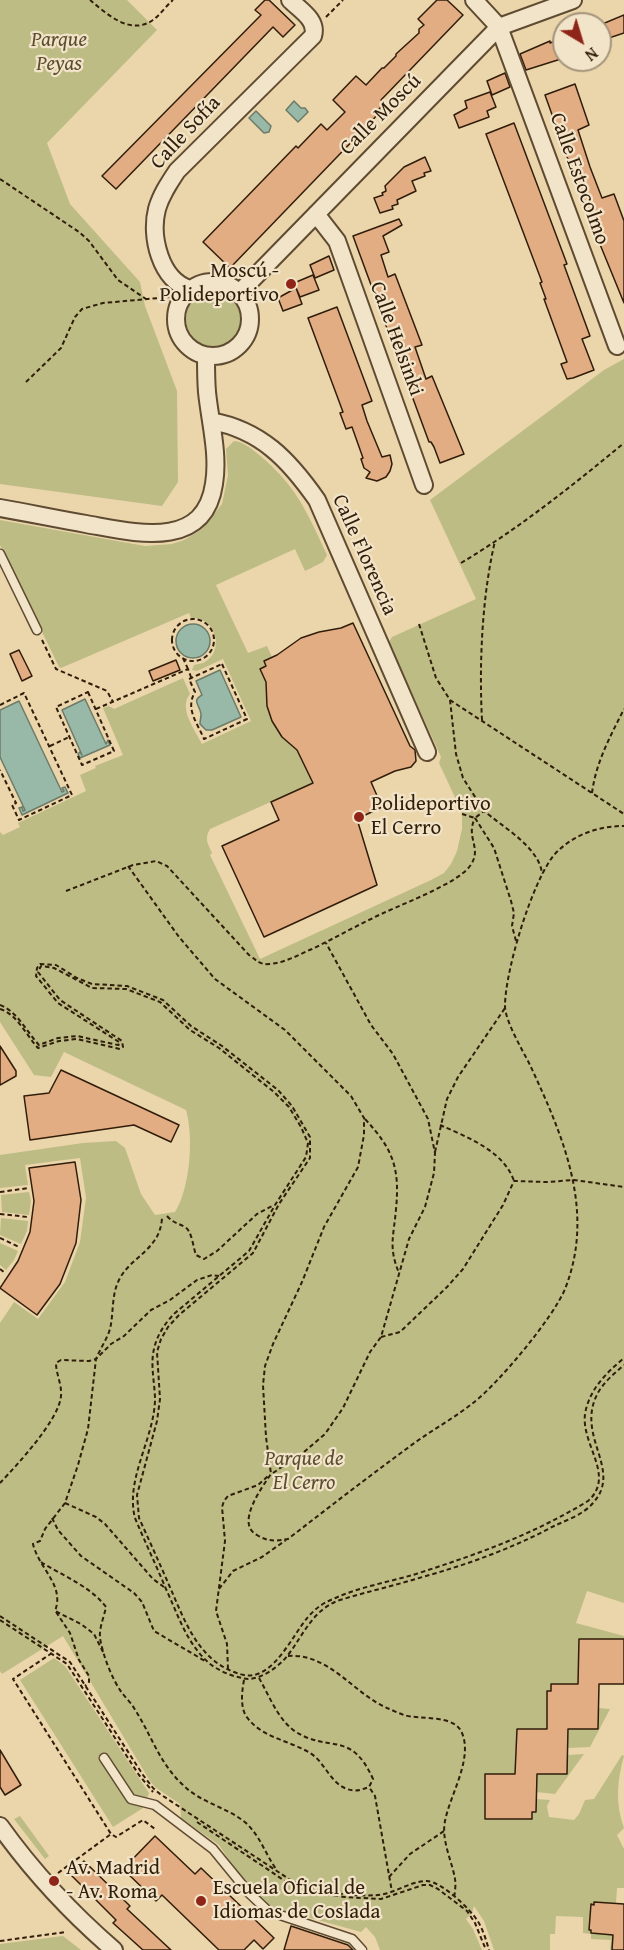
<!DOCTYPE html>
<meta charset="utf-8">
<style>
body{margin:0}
#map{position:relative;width:624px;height:1950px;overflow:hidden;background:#ebd5ab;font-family:"Gentium Book Plus",serif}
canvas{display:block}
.north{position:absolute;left:552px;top:12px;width:60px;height:60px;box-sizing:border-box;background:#f2e4c8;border:2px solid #a4947c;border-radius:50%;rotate:142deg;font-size:16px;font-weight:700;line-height:24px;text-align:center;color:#301d0a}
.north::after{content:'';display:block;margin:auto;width:21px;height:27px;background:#8f2418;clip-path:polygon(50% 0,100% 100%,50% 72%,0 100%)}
</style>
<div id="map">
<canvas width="624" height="1950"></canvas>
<div class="north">N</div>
</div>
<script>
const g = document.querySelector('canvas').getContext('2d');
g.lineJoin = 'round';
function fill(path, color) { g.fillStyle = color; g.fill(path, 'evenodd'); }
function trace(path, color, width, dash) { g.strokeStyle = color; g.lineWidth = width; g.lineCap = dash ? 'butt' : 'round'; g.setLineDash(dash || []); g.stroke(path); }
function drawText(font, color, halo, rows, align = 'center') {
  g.font = font + ' "Gentium Book Plus",serif'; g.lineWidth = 4.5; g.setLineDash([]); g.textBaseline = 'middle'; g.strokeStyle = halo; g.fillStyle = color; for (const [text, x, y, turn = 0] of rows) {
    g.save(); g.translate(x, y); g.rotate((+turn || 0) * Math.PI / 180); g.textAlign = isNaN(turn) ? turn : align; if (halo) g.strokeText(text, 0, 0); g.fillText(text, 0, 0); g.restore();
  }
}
const green = new Path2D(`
 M0,0H127L157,30L47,143L70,204L140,282L145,306L177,391L178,482L162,506L0,484Z
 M186 319a28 28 0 1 1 56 0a28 28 0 1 1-56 0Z
 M624,359V1603L587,1591L576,1623L624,1636V1639H579L578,1677H583V1684H551V1691H547V1721L551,1729H517L515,1767L520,1774H485V1819H532V1812H536V1799L550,1800L547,1806L549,1817L574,1820L579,1814L585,1800L594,1799L622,1755L624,1756C617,1781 615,1803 624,1828L617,1835L624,1849V1888H617L616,1903L594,1902V1905H591L589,1930H591L592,1933L613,1935L612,1950H610L611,1940L591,1939V1934L583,1933V1917L556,1916L555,1934H550V1950H494L484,1921L474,1906L472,1913L466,1919L473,1929L482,1950H380L375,1937L366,1927L361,1932L271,1907L246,1885L219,1845L181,1818L180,1804L155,1787L150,1781L63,1636L2,1674L0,1671V1323L14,1302L38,1319L65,1282L80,1242L86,1198L80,1158L25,1165L28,1185L0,1188V1155L83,1143L116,1141L125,1148L141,1194L155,1215L175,1212C190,1188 194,1138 186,1110L64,1052L51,1077L34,1075L0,1022V832L3,835L20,827L18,823L86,791L80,775L96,768L95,766L123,755L103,708L109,706L114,709L183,678L190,694C178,708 195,730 202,744L251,721L223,659L197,671L192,670L194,665C197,664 200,664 203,663C226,652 216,616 191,618L189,613L61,668L59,667L0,545V520L145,546L172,544L184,540L201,530L222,504L228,475L226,449L234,441C244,442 250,448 258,454C296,485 307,512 327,555L323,562L305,571L295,549L216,585L248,653L267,646L272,657L264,661L266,666L260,669L266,682L267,706L272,721L282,737L297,750L313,783L210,829C204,839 208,844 212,853L210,855L260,959L431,880L444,873L451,864L457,851L462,829V814L459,806L439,763L441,757L389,642L392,637L476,599L430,500L604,370Z
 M29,1192L31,1201L29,1215L2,1212L1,1195Z
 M1,1218L28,1221L27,1231L21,1244L0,1235Z
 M0,1243L18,1251L14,1260L6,1270L0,1265Z
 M54,1658L65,1666L149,1793L143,1808L113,1827L20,1680Z
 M598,1708L610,1709L590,1747L568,1748L566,1729L579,1718V1729H598Z
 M584,1754L555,1794L536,1792L534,1774H566L568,1755Z
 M20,1816L49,1856L45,1859L14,1819Z
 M63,1936L81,1950H0V1944Z`);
const water = new Path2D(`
 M294,101L301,108H305L308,112L298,122L286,110Z
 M256,111L271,126L269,132L264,133L249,118Z
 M176 641a17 17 0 1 1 34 0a17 17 0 1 1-34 0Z
 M220,670L241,717L212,730H206L200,724C200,721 201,718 201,714C200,705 191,701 202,695L196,681Z
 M85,699L106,744L108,740L110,745L80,758L78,754L80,752L82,755L62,710Z
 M19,701L62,792L64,791L62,788L65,787L68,793L22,815L19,808L22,807L23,811L25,810L0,757V710Z`);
const building = new Path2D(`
 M265,0H269L295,25L283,37L273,27L116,189L102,176L261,15L255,10Z
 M437,0H447L463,15L381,100L385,103L379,109L381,111L363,130L230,268L203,242L296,146L298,148L321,124L327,130L345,112L333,100L356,76L366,85L382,68H384L396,56V54L419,33V29L424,25L418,19Z
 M624,15V33L600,41V25Z
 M564,38V58L526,70L520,54L550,41V43Z
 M505,73L510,87L492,95L487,81Z
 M575,84L589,125L578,130L590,167L602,198L614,194L624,221V303L588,215L545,95Z
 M490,92L496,107L487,111L489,117L459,128L454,115L467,108L465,101Z
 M514,123L567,264L564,265L590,336L582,339L594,370L573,378L567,379L561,364L567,362L544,299H546L540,283L542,282L486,134Z
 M425,157L431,171L424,173L425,176L412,181L416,191L397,200L398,204L392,206L393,209L380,213L374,198L383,195L382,193L386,191L385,186L404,167Z
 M399,219L402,225L383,236L389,252L381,255L388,277L395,274L422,345L415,347L426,379L432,376L464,454L440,463L434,447L431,442H429L353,236Z
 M329,256L334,270L315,278L310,265Z
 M313,275L319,290L300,297L294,283Z
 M296,288L302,304L283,311L278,298Z
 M337,307L372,401L362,405L367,421L382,457L390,455L392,464L390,471L386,477L377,481L366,478L370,472L364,468L361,459L363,458L352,427L346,429L340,413L343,412L308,318Z
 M353,623L410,746L415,750L416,761L411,767L395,771L371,782L382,807L357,819L377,885L264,937L222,846L279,820L271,802L313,783L297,750L282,737L272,721L267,706L266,682L260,669L266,666L264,661L277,655L301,638L319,632L341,628Z
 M19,650L32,676L22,681L10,654Z
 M176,660L180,670L153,681L149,671Z
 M0,1046L16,1071V1076L0,1085Z
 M61,1070L179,1125L171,1142L134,1125L30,1140L24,1096L49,1093Z
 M75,1162L81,1200L76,1243L60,1284L37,1315L0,1288L18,1261L30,1232L34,1201L29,1168Z
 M579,1639H624V1684H599L598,1729H568L567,1774H537L536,1812H532V1819H485V1774H515L517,1729H547V1691H551V1684H578Z
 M0,1750L21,1785L5,1795L0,1787Z
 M155,1836L195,1874L201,1868L274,1938L263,1949L254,1940L244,1950H219L162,1895L156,1901L123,1869Z
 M84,1861L130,1906L127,1909L171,1950H143L113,1923L116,1920L71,1875Z
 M594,1902L624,1904V1950H612L613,1935L591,1933V1930H589L591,1904L594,1905Z
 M291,1926L348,1945L353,1950H284Z`);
const path = new Path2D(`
 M90,0C107,14 130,36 153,20C160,15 166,6 173,0
 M326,17L343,0
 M0,179L79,232L89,241L118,280L146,299
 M26,382L61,348L75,317L82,309L103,303L170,297
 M461,563C518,529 572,486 624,443
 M172 640a21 21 0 1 1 42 0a21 21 0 1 1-42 0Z
 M419,624L436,678L450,700L624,814
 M42,640L56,669L107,691L113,702
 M183,658L188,669
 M222,664L247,719L204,739C197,722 185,709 195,692L189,679Z
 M88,692L114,751L82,765L56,707Z
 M450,700L456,754L463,778L484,811
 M0,705L24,693L72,795L19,820L12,805L16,803L0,770
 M96,709L188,669L191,677
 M482,720C479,664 482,596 495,541
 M50,746L69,737
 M592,793C596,762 610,737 624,709
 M462,814L475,818L484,811C503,827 540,848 542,874
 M475,818L494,848L511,901L514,913L512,926L516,941
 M128,866L179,937L215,979L285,1030L351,1096L364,1118V1135L358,1167L324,1227L302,1282L273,1344L265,1366L263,1385L266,1437L271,1474C262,1487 235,1524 257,1535C268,1542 276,1541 288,1539C328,1508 368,1477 409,1447C430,1431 453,1419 473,1403C498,1384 553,1318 565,1289C596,1211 563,1136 530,1065C523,1051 505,1021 505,1006C505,971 532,882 554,855C572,835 598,826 624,826
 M66,891L133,865L156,861L167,866L249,955C256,960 260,965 269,964C285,963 298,955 312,949C333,939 352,928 373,918C396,906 456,885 470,866C483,848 465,838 475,818
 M0,1005C18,1012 26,1031 39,1045L58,1038L77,1036L118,1045L120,1044L119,1042L58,1003L36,976L37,968L40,964L56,965L77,978L92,984L127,986L163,1000L191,1026L222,1046L278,1090L292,1106L310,1137V1158L279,1204L253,1253L179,1315L168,1327L161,1339L157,1352L160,1399L157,1421L137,1495L139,1518C149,1540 159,1562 169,1585C185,1621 199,1665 244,1675C273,1681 293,1634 308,1617C316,1608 323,1603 333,1599C359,1587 389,1582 416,1574C478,1554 532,1535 588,1501C616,1476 581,1445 585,1414C589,1390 606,1373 624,1358
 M0,1009C17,1014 26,1035 38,1048L59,1041L77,1039L120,1049L123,1047L122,1041L60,1000L38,972L41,966L54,968L92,988L126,989L160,1002L190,1030L219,1048L274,1092L289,1107L301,1127L308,1143L306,1157L275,1205L249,1251L175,1313C165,1323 157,1335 154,1349C150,1365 155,1384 155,1400C154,1439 125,1479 135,1518C145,1542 156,1565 166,1589C178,1615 187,1644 209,1663C217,1670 231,1676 242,1678C257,1683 279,1667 288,1655C304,1634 313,1609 340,1600C366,1592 393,1586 419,1578C466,1565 511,1549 554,1526C567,1520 584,1514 593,1503C624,1469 573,1435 599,1391C605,1381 615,1373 624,1365
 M365,1119C393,1149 400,1168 396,1209C394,1235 388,1247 399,1273
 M440,1125C467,1137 504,1151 514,1181
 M435,1152L447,1099L458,1077L505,1008
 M0,1192L29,1188
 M0,1214L28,1217
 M167,1216C173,1223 178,1223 185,1227C192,1231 193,1247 196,1255L204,1259L217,1251L257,1214L272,1206
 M0,1238L19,1247
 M0,1269L5,1273
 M381,1337L400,1332L447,1287L463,1269L503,1205L514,1181L547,1182L574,1180L624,1187
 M273,1473L304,1452L325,1434L343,1408L370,1352L381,1337L409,1239L425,1207L434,1173L435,1153L428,1119L393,1054L371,1025L326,943
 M0,1483C17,1465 59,1420 61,1396C62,1384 56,1374 56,1363L61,1360L89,1361L96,1359C100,1349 107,1339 110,1329C114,1312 111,1294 120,1278C132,1256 161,1249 162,1217
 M65,1503L96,1517L105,1524L153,1579L164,1587
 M52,1518L58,1530L81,1556L134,1593L142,1602L154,1631L205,1661
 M41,1562C63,1576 90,1586 106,1607C104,1617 99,1628 100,1638C103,1656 112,1679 122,1693C126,1698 131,1703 134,1708C151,1734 159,1763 183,1785C201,1803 227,1807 246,1823C260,1836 265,1853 276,1869
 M219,1589L233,1571L262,1557L286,1540
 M56,1612L70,1633L79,1660L89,1676V1682L85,1686
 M0,1616L70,1662L143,1775L153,1788L160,1794L292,1881C317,1892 350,1897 378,1895C394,1894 410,1881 427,1881C442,1882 469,1908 477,1920C483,1929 486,1940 489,1950
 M0,1620L67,1664L139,1775L153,1792
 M103,1652L94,1634L81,1624L55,1611C65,1585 39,1569 33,1544L40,1541L45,1529L65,1503L78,1465L88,1429L96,1359L111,1344L124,1336L151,1310L170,1300L197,1280L212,1275L219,1276
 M52,1653L13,1679L111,1834L116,1837L143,1820L155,1829
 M288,1656C329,1653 353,1693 387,1708C392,1710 398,1713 404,1715C419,1720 455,1714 462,1733C473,1759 450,1795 445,1821C441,1840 452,1861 455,1879C456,1885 455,1892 454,1898
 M228,1669L227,1644L216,1611L225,1541L222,1507L224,1501L228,1496L258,1485L268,1476
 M259,1678C270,1697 278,1720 296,1732C330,1753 351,1730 373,1779L369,1787L375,1796L392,1892
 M244,1680C242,1691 240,1706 246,1716C261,1738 289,1740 310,1753C325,1762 330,1783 347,1789C355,1792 361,1790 369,1787
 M197,1822L285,1881L305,1891L344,1897L381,1899L423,1885H430L438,1889L467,1911L475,1923L486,1950
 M58,1873L111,1834
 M389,1877L410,1854L444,1831
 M0,1941L66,1932`);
const lane = new Path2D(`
 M0,554L37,630
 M104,1758L131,1799L155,1805L213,1849L249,1893L268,1911L352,1939L362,1950`);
const street = new Path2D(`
 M474,0L499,27L617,346
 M316,214L337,241L424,485
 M176 319a37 37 0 1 1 74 0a37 37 0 1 1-74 0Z
 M190,289C160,280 150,236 157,209C161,195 169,183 177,171L313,36C318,20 300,10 290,0
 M240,292L499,27L573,0
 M211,421C261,430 289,460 317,500L427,752
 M0,508C29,513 57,519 86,524C132,532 204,552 214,484C219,454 210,422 207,392C206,380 206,368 206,356
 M0,1826C33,1872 71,1913 114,1950`);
const markers = [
 [291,284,6,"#8f2418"],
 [359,817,6,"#8f2418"],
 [54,1881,6,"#8f2418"],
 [201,1901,6,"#8f2418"]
];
const parkNames = [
 ["Parque",59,41],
 ["Peyas",59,65],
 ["Parque de",304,1460],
 ["El Cerro",304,1484]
];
const streetNames = [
 ["Calle Moscú",381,115,-45],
 ["Calle Sofía",186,133,-47],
 ["Calle Estocolmo",579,179,70],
 ["Calle Helsinki",396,339,70],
 ["Calle Florencia",364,555,66]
];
const poiNames = [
 ["Moscú -",279,272,"right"],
 ["Polideportivo",279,296,"right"],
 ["Polideportivo",371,805],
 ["El Cerro",371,829],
 ["Av. Madrid",66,1869],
 ["- Av. Roma",66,1893],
 ["Escuela Oficial de",213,1889],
 ["Idiomas de Coslada",213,1913]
];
fill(green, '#bdbc85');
fill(water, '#98b9a7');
trace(water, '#6e7b68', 1.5);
fill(building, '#e3ad84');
trace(building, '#301d0a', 1.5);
trace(lane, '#5f4b32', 11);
trace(street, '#5f4b32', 20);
trace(path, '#301d0a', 2, [4.5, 3]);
trace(lane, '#f2e4c8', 8);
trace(street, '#f2e4c8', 16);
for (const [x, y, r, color] of markers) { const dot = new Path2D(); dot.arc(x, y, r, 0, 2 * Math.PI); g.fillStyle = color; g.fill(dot); trace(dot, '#f2e4c8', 2); }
drawText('italic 21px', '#5a4d2f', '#f2e4c8', parkNames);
drawText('21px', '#301d0a', '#f2e4c8', streetNames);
drawText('21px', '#301d0a', '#f2e4c8', poiNames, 'left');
</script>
